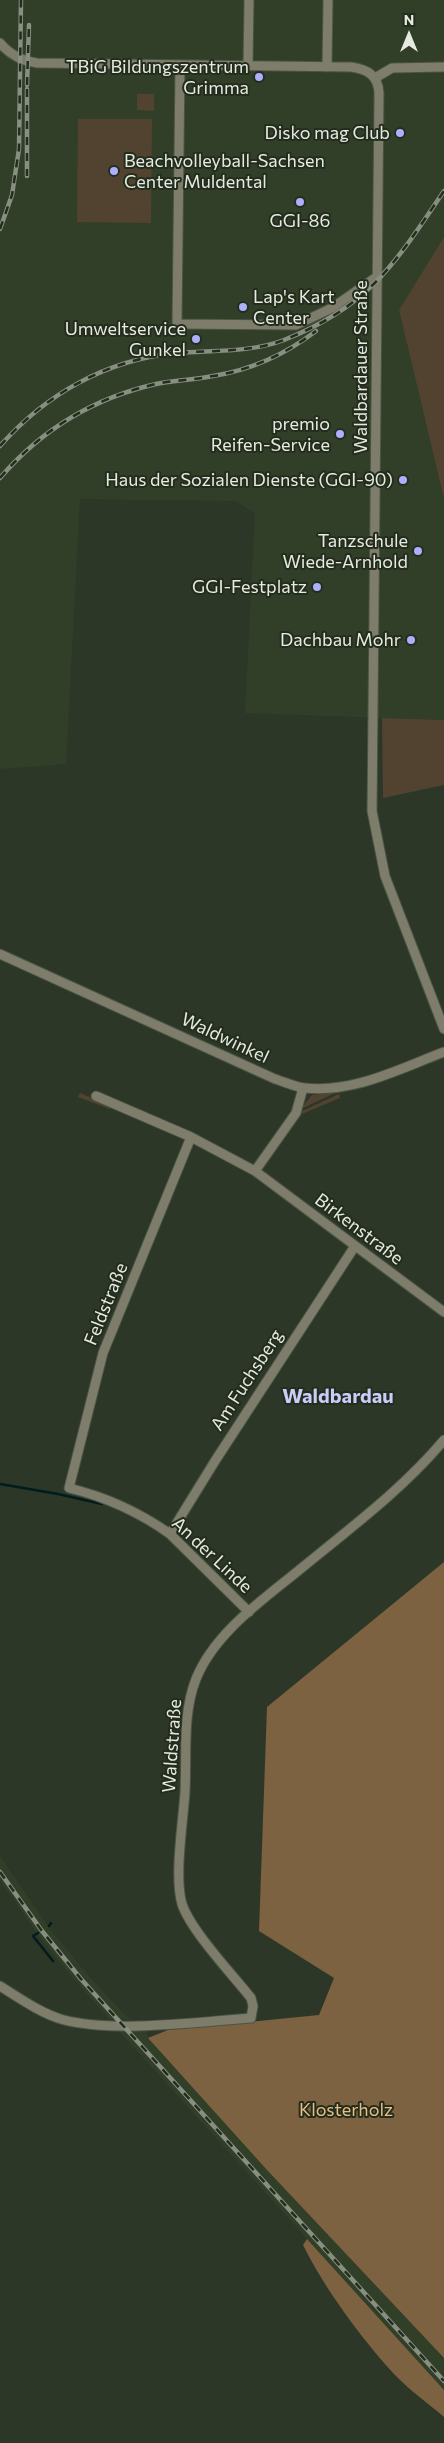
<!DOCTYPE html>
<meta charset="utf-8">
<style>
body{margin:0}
#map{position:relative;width:444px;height:2443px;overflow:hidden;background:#2d3727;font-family:Commissioner,sans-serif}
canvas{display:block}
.north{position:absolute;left:384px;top:10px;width:50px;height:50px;-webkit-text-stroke:4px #242d1d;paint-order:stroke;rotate:0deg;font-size:14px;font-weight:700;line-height:20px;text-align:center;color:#e5ebe0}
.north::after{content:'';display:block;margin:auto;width:18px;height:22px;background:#e5ebe0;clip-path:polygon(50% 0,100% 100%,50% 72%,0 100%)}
</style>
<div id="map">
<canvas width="444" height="2443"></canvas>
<div class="north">N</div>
</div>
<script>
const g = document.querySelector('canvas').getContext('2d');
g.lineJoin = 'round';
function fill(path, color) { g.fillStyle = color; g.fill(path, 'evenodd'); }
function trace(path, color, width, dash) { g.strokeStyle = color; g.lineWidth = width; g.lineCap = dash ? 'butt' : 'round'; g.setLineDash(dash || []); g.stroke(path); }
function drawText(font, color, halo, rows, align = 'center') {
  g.font = font + ' Commissioner,sans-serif'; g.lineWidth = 4; g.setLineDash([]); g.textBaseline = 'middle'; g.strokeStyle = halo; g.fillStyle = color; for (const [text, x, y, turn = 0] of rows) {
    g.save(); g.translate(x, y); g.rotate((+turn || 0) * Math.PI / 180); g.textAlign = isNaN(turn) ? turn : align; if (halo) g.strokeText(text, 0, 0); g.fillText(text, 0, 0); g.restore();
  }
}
const built = new Path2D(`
 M0,0H444V237L399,310L444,499V720L245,713L255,514L236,501L80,499L66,764L0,769Z
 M0,1856L49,1928L87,1974L122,2012L131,2019H109L72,1977L39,1936L0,1880Z
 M118,2030H146L148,2038L267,2170L444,2358V2390Z`);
const green = new Path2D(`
 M137,94H154V111L137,110Z
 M78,119H152L151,223L77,222Z
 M444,237V499L399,310Z
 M382,718L444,720V785L383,798Z
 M337,1092L301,1109L312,1095Z
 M80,1093L111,1106L110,1109L78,1097Z
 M339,1094L340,1098L297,1116L300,1112Z`);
const forest = new Path2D(`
 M444,1562V2358L267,2170L148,2038L168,2030L319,2015L334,1978L259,1931L267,1707Z
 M307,2239L444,2390V2417C428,2403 409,2390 394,2374C361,2338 325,2289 303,2245Z`);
const stream = new Path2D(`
 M0,1484L58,1494L102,1504
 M49,1926L51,1923
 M38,1933L33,1936L53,1961`);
const street = new Path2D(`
 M0,43C10,55 22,61 37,63L351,67C367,69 378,75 379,93L372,811L385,876L444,1029
 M180,65L177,324L296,325L332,308L378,276
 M248,66L249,0
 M327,67L328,0
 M375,78L392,68L444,67
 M0,954L275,1079C285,1082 295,1087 305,1088C354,1093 399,1069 444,1052
 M96,1096L191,1137L255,1171L444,1312
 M191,1137L103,1353L69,1488C106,1497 139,1512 170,1534L249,1612
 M255,1171L296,1113L303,1088
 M170,1534L215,1461L355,1246
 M0,1986C19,1998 42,2014 64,2020C116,2033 197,2022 251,2018L253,2006L251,1998C233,1975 191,1931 182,1904C174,1877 183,1822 185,1792C187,1756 182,1714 196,1679C214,1634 261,1601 298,1571C349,1529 402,1490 444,1440`);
const rail = new Path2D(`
 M27,85L29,25
 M27,89V176
 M0,229L12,195L19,149L21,0
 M0,446C46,394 106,360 176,353C212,350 250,353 284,340C370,306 395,263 444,191
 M0,478C42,429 94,398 156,384C175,380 194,380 213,376C251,370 286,354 316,331
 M0,1872L42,1931L81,1979L444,2381`);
const markers = [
 [259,77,5,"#acaffb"],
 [400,133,5,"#acaffb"],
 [114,171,5,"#acaffb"],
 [300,202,5,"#acaffb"],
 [243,307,5,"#acaffb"],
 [196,339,5,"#acaffb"],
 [340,434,5,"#acaffb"],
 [403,480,5,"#acaffb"],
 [418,551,5,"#acaffb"],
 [317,587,5,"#acaffb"],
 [411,640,5,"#acaffb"]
];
const poiNames = [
 ["TBiG Bildungszentrum",249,67],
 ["Grimma",249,88],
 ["Disko mag Club",390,133],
 ["Beachvolleyball-Sachsen",124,161,"left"],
 ["Center Muldental",124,182,"left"],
 ["GGI-86",300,221,"center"],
 ["Lap's Kart",253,297,"left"],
 ["Center",253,318,"left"],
 ["Umweltservice",186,329],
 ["Gunkel",186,350],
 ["premio",330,424],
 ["Reifen-Service",330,445],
 ["Haus der Sozialen Dienste (GGI-90)",393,480],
 ["Tanzschule",408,541],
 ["Wiede-Arnhold",408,562],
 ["GGI-Festplatz",307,587],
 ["Dachbau Mohr",401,640]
];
const streetNames = [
 ["Waldbardauer Straße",361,367,-90],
 ["Waldwinkel",225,1038,25],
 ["Birkenstraße",359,1229,37],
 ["Feldstraße",106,1304,-68],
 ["Am Fuchsberg",247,1380,-57],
 ["An der Linde",212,1555,43],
 ["Waldstraße",172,1746,-86]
];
const parkNames = [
 ["Klosterholz",346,2110]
];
const quarterNames = [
 ["Waldbardau",338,1396]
];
fill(built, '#313f28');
fill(green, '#524330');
fill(forest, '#7c6240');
trace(stream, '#001d1c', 2.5);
trace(street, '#4a5445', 11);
trace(street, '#7e7c6a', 9);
trace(rail, '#878f81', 4.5);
trace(rail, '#242d1d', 2.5, [8]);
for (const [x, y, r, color] of markers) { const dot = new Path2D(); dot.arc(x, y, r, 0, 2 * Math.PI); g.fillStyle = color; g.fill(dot); trace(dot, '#242d1d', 2); }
drawText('18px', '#e5ebe0', '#242d1d', poiNames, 'right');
drawText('18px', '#e5ebe0', '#242d1d', streetNames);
drawText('18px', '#e8bd84', '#242d1d', parkNames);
drawText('bold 20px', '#cacdf9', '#242d1d', quarterNames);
</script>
